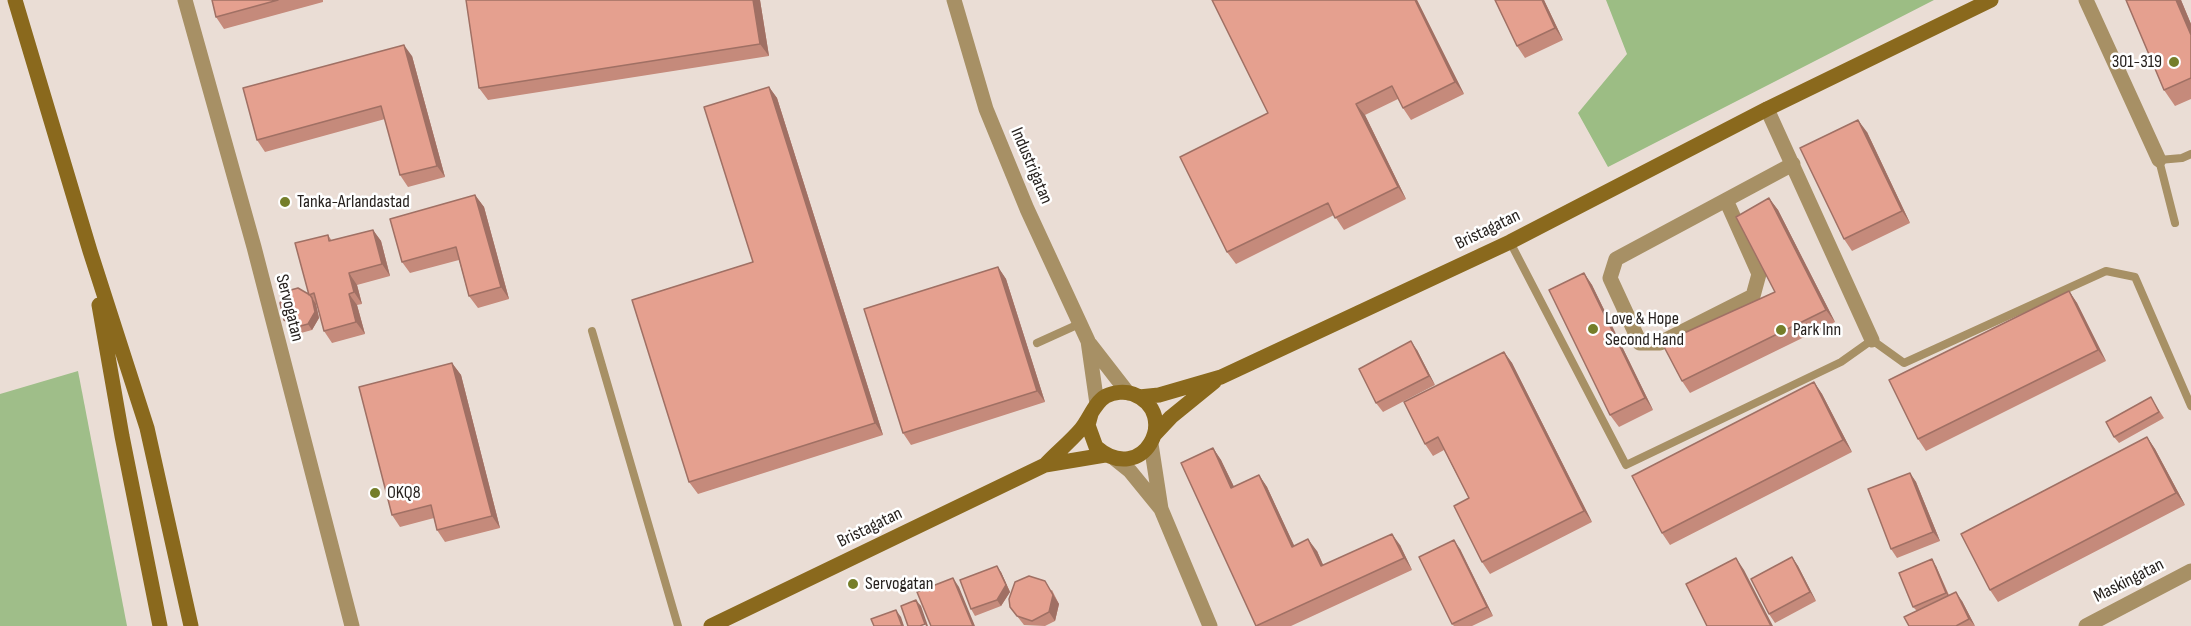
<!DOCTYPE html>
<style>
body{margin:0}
canvas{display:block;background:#eaddd5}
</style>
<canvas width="2191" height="626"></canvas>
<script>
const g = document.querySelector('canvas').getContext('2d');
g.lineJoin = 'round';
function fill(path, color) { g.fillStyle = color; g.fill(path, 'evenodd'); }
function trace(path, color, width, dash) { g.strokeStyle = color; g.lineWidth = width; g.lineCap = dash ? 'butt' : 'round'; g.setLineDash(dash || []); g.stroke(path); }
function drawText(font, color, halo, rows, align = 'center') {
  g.font = font + ' "Sofia Sans Condensed",sans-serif'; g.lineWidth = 5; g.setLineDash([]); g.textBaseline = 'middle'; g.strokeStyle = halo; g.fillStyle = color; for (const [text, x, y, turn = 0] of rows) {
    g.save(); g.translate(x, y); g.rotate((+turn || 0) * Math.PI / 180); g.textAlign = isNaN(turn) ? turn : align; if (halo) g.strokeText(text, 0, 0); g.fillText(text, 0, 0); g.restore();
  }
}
const green = new Path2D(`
 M78,371L127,626H0V394Z`);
const forest = new Path2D(`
 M1606,0H1934L1608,167L1578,113L1627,54Z`);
const lane = new Path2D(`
 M2175,223L2159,160L2182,158L2191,154
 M1510,242L1626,465L1841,362L1872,340L1904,363L2106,271L2135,277L2191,406
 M592,331L678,626
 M1037,343L1079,324`);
const street = new Path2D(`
 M185,0L254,247L352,626
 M954,0L986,109L1027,209L1088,341L1097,404
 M2086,0L2159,160
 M1767,109L1872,340
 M1726,200L1759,274L1753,296L1660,343H1640L1610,278L1616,259L1793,164
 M1090,344L1128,393
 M1151,444L1161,509L1210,626
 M1115,459L1130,471L1161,509
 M2086,626L2191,571`);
const secondary = new Path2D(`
 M15,0L90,251L147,428L191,626
 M99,305L122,436L160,626
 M1139,397L1159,395L1221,377L1510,242L1767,109L1991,0
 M1155,434L1171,417L1214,382
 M1045,465C1056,453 1070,442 1081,429C1090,418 1094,403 1106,396C1114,392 1125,391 1133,394C1182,413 1143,488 1096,447L1088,425L1091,414
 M711,626L1045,465L1105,455`);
const wall = new Path2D(`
 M212,0H323V2L224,29L216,17Z
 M466,0H760L769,56L488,100L479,88Z
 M1417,0L1464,94L1411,120L1403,108L1398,99L1365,115L1406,199L1344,230L1334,215L1236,264L1227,252L1268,113Z
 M1544,0L1563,40L1525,58L1517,46Z
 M2126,0H2181L2191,24V99L2175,106L2164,90Z
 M412,56L445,177L408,187L400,175L385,119L265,152L257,140Z
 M769,87L777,98L883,435L698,494L689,482L753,262Z
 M1867,132L1910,223L1852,251L1844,239Z
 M475,195L484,207L509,299L478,308L469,296L459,260L410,273L402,262Z
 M1769,198L1778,210L1835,322L1690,393L1682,381L1775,292Z
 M373,230L381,241L390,276L357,285L362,304L357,305L365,334L332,343L324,331L318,306L316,304L319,318L312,330L301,333L288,326L284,320L309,295L328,235L332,241Z
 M998,267L1006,279L1045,402L911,445L903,433Z
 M1584,273L1592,285L1653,410L1619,427L1610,415Z
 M2069,291L2077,303L2106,361L1926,451L1918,439Z
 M1417,350L1435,385L1383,412L1376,403Z
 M1504,352L1512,363L1592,522L1490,574L1482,562L1469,498L1444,450L1433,456L1425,444Z
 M452,363L461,375L500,528L445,542L437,530L434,518L400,527L392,515Z
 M1814,382L1822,394L1852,452L1670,545L1662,533Z
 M2155,404L2164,418L2119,443L2114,437Z
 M2147,437L2155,449L2185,505L1998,602L1990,590Z
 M1213,448L1221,460L1234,487L1259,475L1267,487L1294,546L1317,551L1323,565L1400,545L1412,570L1291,626H1256Z
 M1910,473L1916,482L1940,541L1897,558L1891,549Z
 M1460,549L1493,616L1472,626H1454L1452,624Z
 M1792,557L1798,566L1816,601L1775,623L1769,614Z
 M1936,566L1949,595L1962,601L1975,626H1909L1917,611L1913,607Z
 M1001,572L1010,592L1001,606L975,616L971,609Z
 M1052,590L1059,604L1055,621L1045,626L1024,625L1010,607Z`);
const shadedWall = new Path2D(`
 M753,0H760L769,56L760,44Z
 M1415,0H1417L1464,94L1455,82Z
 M1542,0H1544L1563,40L1555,28Z
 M2176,0H2181L2191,24V35Z
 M404,45L412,56L445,177L437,166Z
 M769,87L777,98L883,435L875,423Z
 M1356,104L1365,115L1406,199L1398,187Z
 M1858,120L1867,132L1910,223L1902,211Z
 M475,195L484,207L509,299L501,287Z
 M1769,198L1778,210L1835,322L1826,310Z
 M373,230L381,241L390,276L382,264Z
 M998,267L1006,279L1045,402L1037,391Z
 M349,273L357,285L362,304L354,292Z
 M1584,273L1592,285L1653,410L1645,398Z
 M2069,291L2077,303L2106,361L2098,350Z
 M349,294L357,305L365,334L356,322Z
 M312,298L316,304L319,318L312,330L308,324Z
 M1411,341L1417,350L1435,385L1429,376Z
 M1504,352L1512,363L1592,522L1584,511Z
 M452,363L461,375L500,528L492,516Z
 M1814,382L1822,394L1852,452L1843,440Z
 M2147,437L2155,449L2185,505L2176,493Z
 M1213,448L1221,460L1240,499L1231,488Z
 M1910,473L1916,482L1940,541L1933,532Z
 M1259,475L1267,487L1300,558L1292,547Z
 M1392,534L1400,545L1412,570L1404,558Z
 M1308,539L1317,551L1329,578L1321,566Z
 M1454,540L1460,549L1493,616L1487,607Z
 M1792,557L1798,566L1816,601L1810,592Z
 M1736,558L1744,570L1773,626H1771Z
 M1932,559L1936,566L1950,599L1946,593Z
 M997,566L1001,572L1010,592L1001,606L997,600Z
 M953,578L959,587L975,626H973Z
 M1045,581L1059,604L1055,621L1049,612Z
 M1956,592L1962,601L1975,626L1969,619Z
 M916,600L921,606L928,626H926L925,624Z
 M896,610L901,617L904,626H902Z`);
const building = new Path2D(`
 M212,0H278L216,17Z
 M466,0H753L760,44L479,88Z
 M1212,0H1415L1455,82L1403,108L1392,86L1356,104L1398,187L1335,218L1328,203L1227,252L1180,157L1268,113Z
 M1495,0H1542L1555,28L1517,46Z
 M2126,0H2176L2191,35V78L2164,90Z
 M404,45L437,166L400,175L381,106L257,140L243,88Z
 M769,87L875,423L689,482L632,300L753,262L704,107Z
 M1858,120L1902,211L1844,239L1800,148Z
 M475,195L501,287L469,296L456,247L402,262L390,219Z
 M1769,198L1826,310L1682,381L1662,343L1775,292L1736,217Z
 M373,230L382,264L349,273L354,292L349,294L356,322L324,331L314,293L309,295L295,243L328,235L329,241Z
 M998,267L1037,391L903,433L864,309Z
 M1584,273L1645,398L1610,415L1549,290Z
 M298,288L310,295L312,298L315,312L308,324L297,327L284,320L280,303L287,291Z
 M2069,291L2098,350L1918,439L1889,380Z
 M1411,341L1429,376L1376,403L1359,369Z
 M1504,352L1584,511L1482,562L1454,506L1469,498L1438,437L1425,444L1404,402Z
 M452,363L492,516L437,530L431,505L392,515L359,387Z
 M1814,382L1843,440L1662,533L1632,476Z
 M2151,397L2159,412L2114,437L2106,422Z
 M2147,437L2176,493L1990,590L1961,534Z
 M1213,448L1231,488L1259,475L1292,547L1308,539L1321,566L1392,534L1404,558L1256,626L1181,463Z
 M1910,473L1933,532L1891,549L1868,489Z
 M1454,540L1487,607L1452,624L1419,557Z
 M1792,557L1810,592L1769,614L1751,579Z
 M1736,558L1771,626H1707L1686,584Z
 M1932,559L1946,593L1913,607L1899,573Z
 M997,566L1006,585L997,600L971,609L960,580Z
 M1029,576L1045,581L1053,595L1049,612L1032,621L1017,616L1010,607L1009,599L1015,582Z
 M953,578L973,626H931L917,592Z
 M1956,592L1969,619L1956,626H1909L1904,617Z
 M916,600L925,624L920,626H908L901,606Z
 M896,610L902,626H874L871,619Z`);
const markers = [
 [2174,62,6,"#757e2a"],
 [285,202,6,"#757e2a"],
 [1593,329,6,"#757e2a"],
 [1781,330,6,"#757e2a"],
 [375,493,6,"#757e2a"],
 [853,584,6,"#757e2a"]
];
const poiNames = [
 ["301-319",2162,62,"right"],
 ["Tanka-Arlandastad",297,202],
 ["Love & Hope",1605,319],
 ["Second Hand",1605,340],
 ["Park Inn",1793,330],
 ["OKQ8",387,493],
 ["Servogatan",865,584]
];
const streetNames = [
 ["Industrigatan",1031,166,67],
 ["Bristagatan",1488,230,-26],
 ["Servogatan",289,308,76],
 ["Bristagatan",870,528,-26],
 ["Maskingatan",2129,581,-27]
];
fill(green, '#9fbe89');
fill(forest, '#9cbd84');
trace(lane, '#a79065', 8);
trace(street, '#a79065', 15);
trace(secondary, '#8a691d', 15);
fill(wall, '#c58a7b');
fill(shadedWall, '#a07064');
fill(building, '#e5a08f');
trace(building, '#a07064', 1.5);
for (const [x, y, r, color] of markers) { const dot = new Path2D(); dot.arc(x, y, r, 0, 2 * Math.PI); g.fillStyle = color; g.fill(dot); trace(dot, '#fff', 2); }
drawText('18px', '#26211e', '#fff', poiNames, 'left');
drawText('18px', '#26211e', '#fff', streetNames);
</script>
